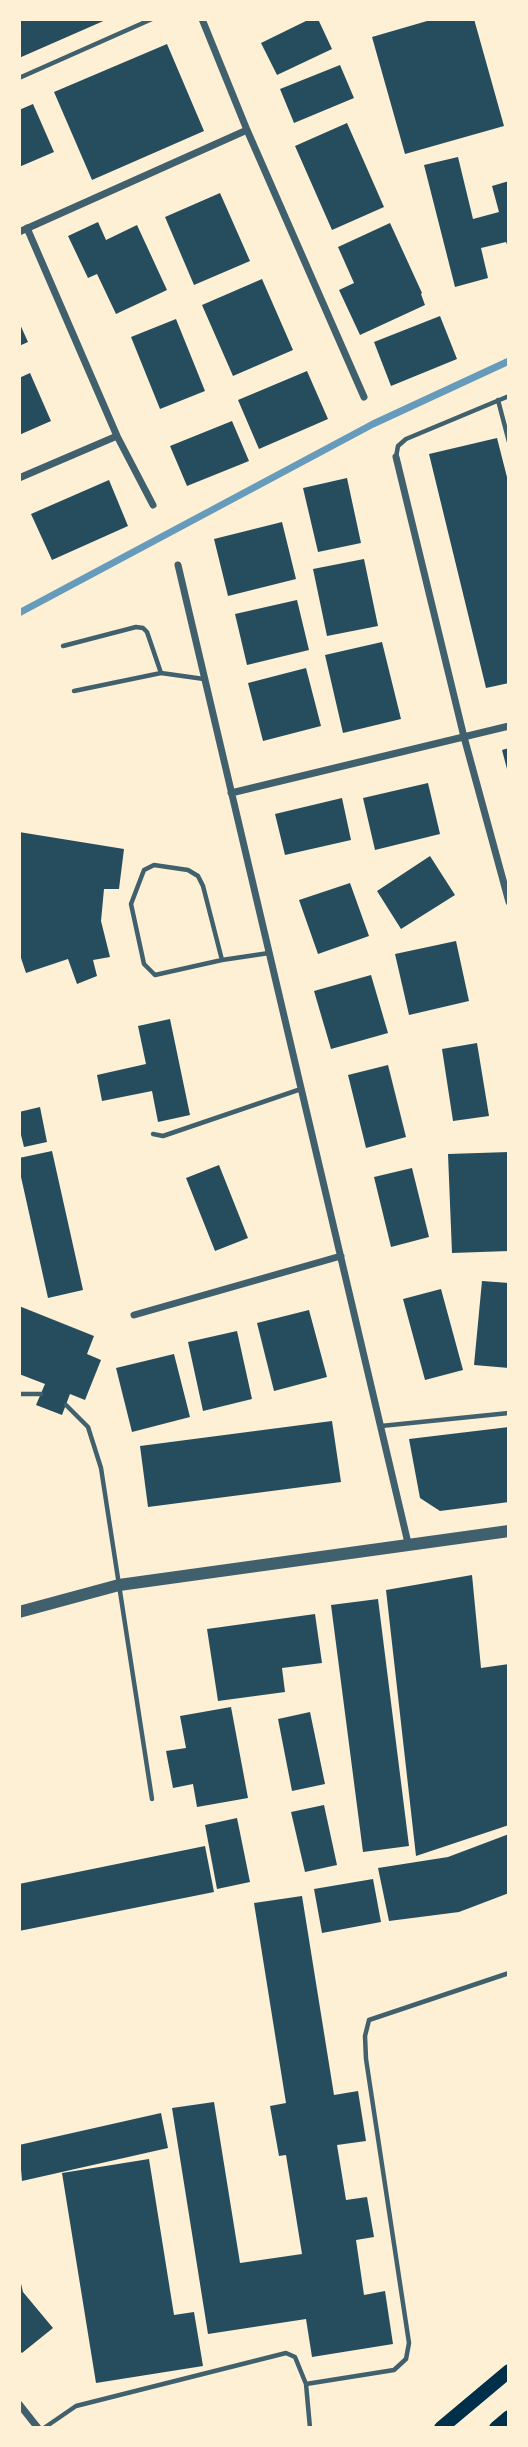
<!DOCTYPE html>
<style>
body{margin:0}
#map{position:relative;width:528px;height:2447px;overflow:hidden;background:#fdf0d5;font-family:Bitter,serif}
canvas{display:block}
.frame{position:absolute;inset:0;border:21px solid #fdf0d5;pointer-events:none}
</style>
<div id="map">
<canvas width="528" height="2447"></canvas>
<div class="frame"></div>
</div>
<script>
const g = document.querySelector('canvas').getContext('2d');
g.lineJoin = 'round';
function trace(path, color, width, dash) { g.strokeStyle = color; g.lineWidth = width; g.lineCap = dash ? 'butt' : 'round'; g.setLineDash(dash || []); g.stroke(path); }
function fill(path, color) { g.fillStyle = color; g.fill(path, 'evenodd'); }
const stream = new Path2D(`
 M19,613L373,424L509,361`);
const building = new Path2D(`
 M19,19H108L19,58Z
 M310,19H318L332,49L277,75L261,43Z
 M434,19H474L504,126L405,154L372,37Z
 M167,44L204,131L92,180L54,92Z
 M340,65L354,98L294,123L280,89Z
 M33,104L54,152L19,167V110Z
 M347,123L384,207L332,230L295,146Z
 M458,157L473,219L499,212L492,186L509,181V250L506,242L481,248L488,278L455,287L424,165Z
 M220,193L250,261L194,285L165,217Z
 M98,222L106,240L137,225L167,290L116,314L97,274L88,278L68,236Z
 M390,223L422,293L421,294L425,305L360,335L339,290L354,283L338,247Z
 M262,279L293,350L233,376L202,305Z
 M440,316L457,359L391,386L374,342Z
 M176,319L205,391L160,409L131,337Z
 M19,322L28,342L19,346Z
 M307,371L328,419L259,449L238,400Z
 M30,373L51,421L19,435V378Z
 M232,421L249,461L187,486L170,446Z
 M497,438L509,485V683L486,688L429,454Z
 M347,478L361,543L318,552L303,488Z
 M109,480L128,526L52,560L31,514Z
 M282,522L296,579L228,596L214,539Z
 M364,559L378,626L327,636L313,569Z
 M297,600L309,650L247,665L235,614Z
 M382,642L401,719L343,733L325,655Z
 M306,668L321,726L263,741L248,683Z
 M509,748V773H508L502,750Z
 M428,783L440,834L375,850L363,798Z
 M342,798L351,840L285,855L275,814Z
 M19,832L124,849L119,889H104L101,921L110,957L93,960L97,976L77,984L68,959L26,973L19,952Z
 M430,856L455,895L401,929L377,891Z
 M350,883L369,936L318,954L299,900Z
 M456,941L469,1001L409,1015L395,954Z
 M371,975L388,1033L331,1049L314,991Z
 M170,1019L190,1115L158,1122L152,1091L102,1101L97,1075L146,1064L138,1026Z
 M477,1043L489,1116L453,1121L442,1049Z
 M388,1065L406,1137L366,1148L348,1075Z
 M40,1107L47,1142L24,1147L19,1127V1112Z
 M52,1151L83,1290L48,1298L19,1168V1158Z
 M509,1152V1251L452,1253L448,1154Z
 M219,1165L248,1238L215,1251L186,1178Z
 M412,1168L429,1237L391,1247L374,1177Z
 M482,1281L509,1283V1368L474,1365Z
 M441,1289L463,1370L425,1380L403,1299Z
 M19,1306L94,1336L87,1354L101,1360L85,1400L70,1394L62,1415L36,1405L45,1384L19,1374Z
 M309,1310L327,1377L274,1391L257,1323Z
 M237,1331L252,1399L203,1411L188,1342Z
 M174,1354L190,1417L132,1432L116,1368Z
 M332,1421L341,1482L148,1507L140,1446Z
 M509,1427V1502L440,1511L420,1498L409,1439Z
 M472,1575L481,1668L509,1664V1825L416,1856L386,1590Z
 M378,1599L409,1846L363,1852L331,1605Z
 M315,1614L322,1663L282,1668L285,1692L218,1701L207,1629Z
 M231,1707L248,1798L197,1807L193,1784L173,1788L166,1751L186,1748L180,1716Z
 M310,1712L325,1784L292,1791L278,1719Z
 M324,1805L337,1865L305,1872L291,1812Z
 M237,1818L250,1882L217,1889L205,1825Z
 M509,1834V1893L459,1912L389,1921L378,1868L448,1857Z
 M205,1846L214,1892L19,1931V1884Z
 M373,1879L381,1922L322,1933L314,1889Z
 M302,1896L334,2095L358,2091L366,2141L337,2145L346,2200L367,2197L374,2237L356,2240L364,2295L385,2291L393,2344L312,2357L306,2319L208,2334L172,2108L214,2102L240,2263L302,2254L286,2155L279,2156L270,2106L286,2103L254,1903Z
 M161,2113L168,2148L22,2181L19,2145Z
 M149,2159L174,2315L194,2312L203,2366L96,2383L62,2173Z
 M19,2275L23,2292L53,2328L22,2353L19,2350Z`);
const service = new Path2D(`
 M19,78L152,19
 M498,400L509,442
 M396,457L398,446L406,439L509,396
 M63,646L136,627L143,628L147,632L161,673
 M74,691L161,673L204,679
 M222,960L203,886L198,876L188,870L154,865L144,870L131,904L144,964L155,975L222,960L269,953
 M153,1134L163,1136L301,1089
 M19,1394H41
 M66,1405L88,1427L101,1468L152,1799
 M381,1426L509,1413
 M306,2384L394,2370L406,2359L409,2343L366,2059L365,2036L369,2020L509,1973
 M44,2428L76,2406L286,2353L295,2357L306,2384L310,2428`);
const minor = new Path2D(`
 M202,19L247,130L364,397
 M27,228L117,436L153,505
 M19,232L247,130
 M396,457L464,737L509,902
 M19,478L117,436
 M178,565L408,1543
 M231,793L509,726
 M134,1315L341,1256
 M19,2404L38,2428`);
const tertiary = new Path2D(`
 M19,1612L119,1585L509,1531`);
const secondary = new Path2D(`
 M441,2428L509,2371
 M496,2428L509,2417`);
trace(stream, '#669bbc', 7);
fill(building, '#264d5e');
trace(service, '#3f606c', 4.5);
trace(minor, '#3f606c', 7);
trace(tertiary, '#3f606c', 12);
trace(secondary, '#003049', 14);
</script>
